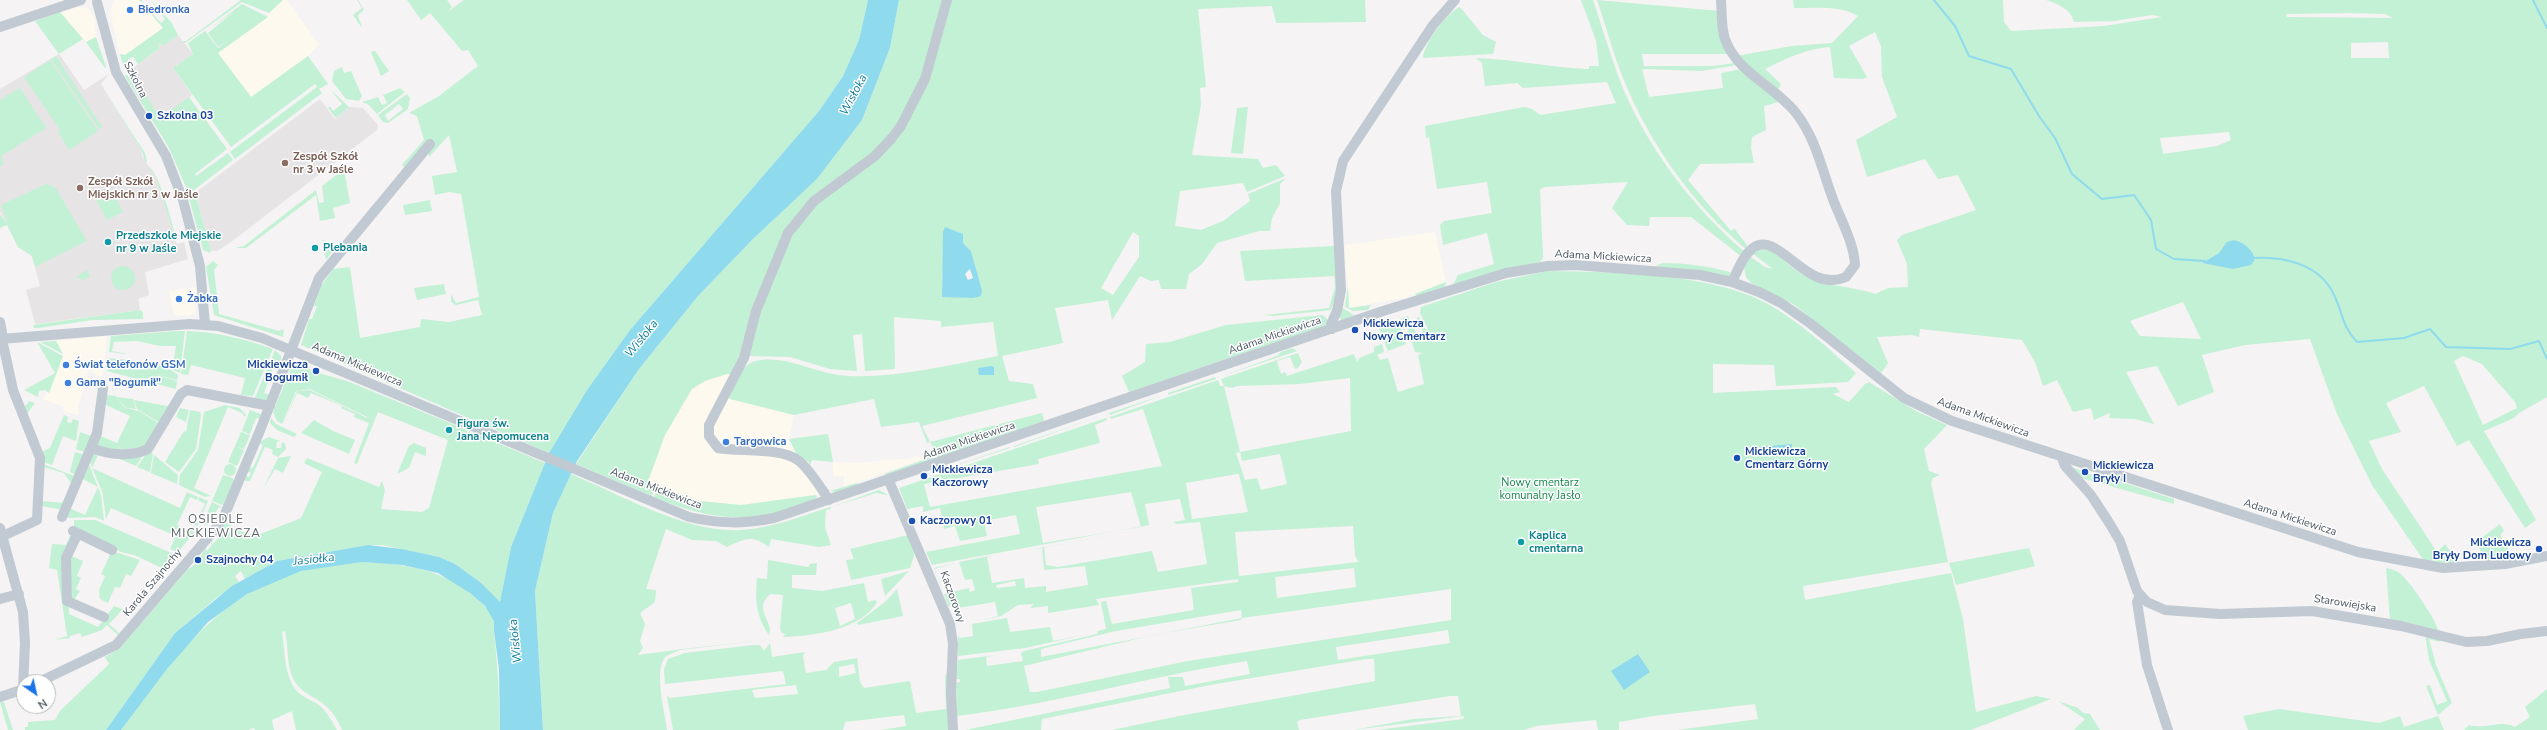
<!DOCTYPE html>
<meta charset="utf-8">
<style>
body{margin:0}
#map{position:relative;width:2547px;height:730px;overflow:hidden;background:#f5f3f3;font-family:"Nunito Sans",sans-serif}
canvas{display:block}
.north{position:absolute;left:16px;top:674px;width:40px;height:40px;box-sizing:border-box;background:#fff;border:1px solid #b7bbc0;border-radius:50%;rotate:146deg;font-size:11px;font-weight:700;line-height:16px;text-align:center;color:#4a5661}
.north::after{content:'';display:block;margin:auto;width:14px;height:18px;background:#1a73e8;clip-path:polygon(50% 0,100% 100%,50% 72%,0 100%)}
</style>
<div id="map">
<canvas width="2547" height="730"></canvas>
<div class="north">N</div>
</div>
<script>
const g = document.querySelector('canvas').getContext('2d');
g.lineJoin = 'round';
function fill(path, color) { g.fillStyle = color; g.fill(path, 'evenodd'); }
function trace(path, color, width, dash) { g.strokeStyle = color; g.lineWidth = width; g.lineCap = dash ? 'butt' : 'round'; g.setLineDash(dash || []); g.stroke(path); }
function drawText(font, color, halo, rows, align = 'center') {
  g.font = font + ' "Nunito Sans",sans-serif'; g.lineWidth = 3; g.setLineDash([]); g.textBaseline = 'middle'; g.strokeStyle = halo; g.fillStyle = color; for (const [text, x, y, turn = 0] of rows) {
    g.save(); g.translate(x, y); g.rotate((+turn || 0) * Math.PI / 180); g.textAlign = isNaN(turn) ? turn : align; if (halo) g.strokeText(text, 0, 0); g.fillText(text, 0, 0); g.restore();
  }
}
const commercial = new Path2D(`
 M114,0H139L163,28L125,55L120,54L110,11Z
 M283,0H287L319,45L308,56L252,97L218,53L268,17L269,10Z
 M79,7L89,9L94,17L96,37L86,42L60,12Z
 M1435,232L1446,282L1407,297L1349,308L1345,245Z
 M196,287L195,313L190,316L174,315L169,291Z
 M107,336L103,376H96L90,368L86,377L88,378L78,406L79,415L63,411L64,407L42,399L46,396V392L49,393L63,356L56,341Z
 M727,374L738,376L730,399L794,415L789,439L820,494L741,505L700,501L647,484L665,435L692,389L705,381Z
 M932,456L844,487V476H833V462L857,463Z`);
const education = new Path2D(`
 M178,35L193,54L173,68L192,95L160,119L130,70L160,48L158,45L160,43L163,46Z
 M59,54L84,90L109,74L101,84L142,151V156L156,178L176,241L177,244L184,242L188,259L145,272L149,295L138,299L140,310L35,324L26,290L40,286L32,256L18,247L12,231L0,212V89Z
 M320,99L335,119L349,107L363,108L378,125L377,130L231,242L217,251H211L195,193Z`);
const green = new Path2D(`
 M139,0H143L141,2L161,23L165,19L151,0L171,22L178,35L163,46L160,43L158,45L160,48L138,64L133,57L128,59L129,65L124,68L120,54L125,55L163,28Z
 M241,0H283L269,13L242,2L185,43L182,41H186Z
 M357,0H358L364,10L358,15L362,28L353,15L362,8Z
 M407,0H447L452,7L447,12L464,0H868L859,40L843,76L819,111L630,330L587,390L549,453L301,345L309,319H312L317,306H314L321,286L333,269L350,267L360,338L420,327L421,319L449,322L482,315L478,300L456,305L451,302V294L456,303L479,297L461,194L449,192L435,195L432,176L457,172L449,135L429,157V151L434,141L406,168L402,165L424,140L417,116L409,113L439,96L478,66L468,50L462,51L430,13L421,20Z
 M899,0H946L928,64L889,139L795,220L744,351L731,374H727L705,381L692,389L665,435L647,484L655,486L652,496L576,464L639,369L698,296L753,239L817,179L862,120L890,48Z
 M949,0H1365L1366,22L1276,23L1272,6L1198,9L1206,87L1200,88L1201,105L1192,155L1258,159L1263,168L1276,165L1285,176L1247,192L1243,183L1180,191L1175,226L1201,230L1223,221L1250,201L1248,194L1286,178L1280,184V203L1272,218L1270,231H1259L1217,243L1202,264L1189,274L1186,289H1161L1159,280L1151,281L1140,276L1112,320L1108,300L1055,308L1063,343L1002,356L1009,381L1033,384L1037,398L922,426L930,442L927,443L919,422L881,427L874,399L794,415L730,399L728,395C735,383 741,364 756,361C787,354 817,375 848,376C899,378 948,365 998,356L993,322L941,327V321L894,317L895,369L865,371L862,334L853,335L857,371L830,369L790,357L748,356L764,294L801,218L874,158L911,113ZM951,230L963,234V243L971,251L982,290L973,298L942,296V274ZM1133,232L1139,236V257L1113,295L1101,288Z
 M1581,0H1593C1602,27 1610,54 1620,81C1646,146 1692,207 1745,252L1742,257L1691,217H1650L1649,226L1627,225L1612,208L1628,182L1545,187L1540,189L1543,258L1540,262L1453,285L1458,275L1494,264L1487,233L1443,245L1440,225L1444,221L1492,213L1487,182L1437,189L1429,137L1426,138L1425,126L1524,107L1532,109L1540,115L1616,103L1607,82L1523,88L1517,83L1485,86L1482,63L1476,58C1514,59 1551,68 1589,69V66H1599L1596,41Z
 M1597,0L1720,11L1728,54H1642L1644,66H1713L1735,63L1737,65L1701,71L1642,69L1649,97L1723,88L1721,73L1742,69L1782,101L1764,106L1766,130L1752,137L1751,148L1754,163L1700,164L1688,180L1731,231L1734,228L1747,245V250C1693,205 1649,143 1623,78C1613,53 1606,26 1597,0Z
 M1793,0H2003L2004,22L2011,31L2104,26L2162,17L2152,15L2114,21L2074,22C2071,9 2058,4 2046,0H2547V397L2519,413L2514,418L2484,431L2536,520L2525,528L2469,440L2457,446L2424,386L2386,403L2401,432L2369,441L2382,469L2437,552L2445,544L2459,564L2424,561L2372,485L2337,414L2310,339L2245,345L2202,355L2214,392L2178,406L2157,366L2126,372L2154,424L2135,419L2109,418L2110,413L2094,420L2091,408L2073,412L2057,380L2043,386L2035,362L2022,340L1920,329L1919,337L1912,335L1877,337L1888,363L1881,373L1793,304L1751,283L1746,277L1744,267L1751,257L1765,267L1773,269L1753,254L1759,250L1772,249C1781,257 1790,267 1800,273C1819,286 1853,286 1875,294L1888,288L1908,287L1907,264L1897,240L1902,235L1976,210L1958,175L1938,179L1925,159L1867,177L1856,140L1897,117L1882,77L1881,46L1875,32L1849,46L1867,77L1863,79L1834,78L1830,47C1805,49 1787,58 1765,69L1781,84L1777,91L1736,56L1792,46L1832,43L1858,16C1841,5 1814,8 1794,8ZM2351,13L2385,14L2393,18L2287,17L2286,14ZM2388,42L2389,58H2351V43ZM2229,132L2231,140L2217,146L2163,154L2160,138ZM2219,253L2222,266L2202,263ZM2183,302L2201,339L2140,336L2130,321ZM2463,356L2482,364L2515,402L2517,408L2483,425L2454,361Z
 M242,4L268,17L218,53L251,97L308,56L328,84L319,89L322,93L235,159L230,152L317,87L315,84L231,147L173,68L193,54L188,43L205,31L218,48L229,40L218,47L208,33L236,10L209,29Z
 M1460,7L1483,35L1496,42L1493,54L1423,58C1423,45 1447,12 1460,7Z
 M60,12L83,39L59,54L35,21Z
 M96,37L106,67L105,68L86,42Z
 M375,51L389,71L381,76L371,52Z
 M56,56L102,127L99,129L51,59Z
 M50,60L98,131L69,150L58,132L60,130L24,77Z
 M342,67L344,73L351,71L362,96L359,101L346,99L332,81L334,71Z
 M132,72L160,118L189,97L227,149L195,174L196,176L228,153L233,160L189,194L169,148L125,76Z
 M20,88L46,128L1,156L4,163L0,166V100Z
 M400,88L405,92L377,114L369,105L362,102L378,97L382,105L387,103L383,95Z
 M331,90L349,107L336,118L328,108L330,106L333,111L342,104Z
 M106,93L145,153L147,162H145L142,151Z
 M407,94L410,98L408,109L388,123L383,122L378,115ZM399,104L403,109L388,121L385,115Z
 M1248,107L1243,154L1231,153L1237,108Z
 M148,166C159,171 171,220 175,234L174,235L156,178Z
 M344,169L350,203L333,208L335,218L320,221L316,195L246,248H235L244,246L316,190L319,203L324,202L322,186Z
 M46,184L55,187L87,241L35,267L32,256L18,247L7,225L0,228V214L8,224L1,205Z
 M111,189L123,212L107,220L95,198Z
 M195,193L211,251L210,253L203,250L189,198Z
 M430,200L432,211L405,215L403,205Z
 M322,239L335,248L326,260Z
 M1334,246L1338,291L1331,310L1273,316L1264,315L1329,308L1335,287L1334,276L1245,281L1240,251Z
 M213,261L218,265L214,270L219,314L279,331L284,329L283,337L214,315L206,267Z
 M1662,263C1685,263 1707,266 1730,272L1731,277L1654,267Z
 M111 278a12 12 0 1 1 24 0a12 12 0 1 1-24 0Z
 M87,270L90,276L84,280L76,277Z
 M1548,271C1612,272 1712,273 1768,304C1800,322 1829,349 1856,373L1848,382L1776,386L1774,365L1713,364V393L1836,387L1840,392L1833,394L1849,402L1865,384L1869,382L1916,411L1947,425L1924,449L1929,471L1940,475L1933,478L1931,483L1948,562L1803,586L1805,600L1951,573L1963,619L1976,712L2036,696L2051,699L1971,730H1678L1758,719L1755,704L1653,716L1619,722V730H1598L1596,720L1536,726L1524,730H1377L1463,719L1464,716L1353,730L1413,719L1461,716L1458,696H1450L1300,720L1297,722L1299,730H1112L1179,716L1375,681L1374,659H1366L1210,685L1042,719L1041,730H965L1170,688L1168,677H1183L1185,686L1250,674L1247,661C1151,676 1055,704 957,716L956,683L960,682V679H956L958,660L996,655L986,657L987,666L1023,661L1021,653L1024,651L1097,634L1098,631L1106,629L1101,602L1106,601L1112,624L1194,610L1191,588L1238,582V579L1096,599L1099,605L1048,613V606L1030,608L1034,604L1018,605L1001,616L983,620L998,616L995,602L958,608L951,604L949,607L952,615L934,568L955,563L934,569L944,594L969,588L970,592L975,590L972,579L965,580L959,562L994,555L987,557L992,583L1024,578L1025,588L1046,586V592L1088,585L1085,566L1044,570L1042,548L1028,550L1146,529L1044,547L1046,565L1058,567L1152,551L1158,572L1207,564L1200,522L1177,524L1173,522L1185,520L1180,499L1145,504L1149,525L932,565L926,552L1020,534L1016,515L984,521L987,536L960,541L955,526L944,529L940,508L923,512V506L907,509L899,488L1106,418L1107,420L1095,425L1100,443L1038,459L1039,464L924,484L930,507L1162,466L1143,409L1111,419L1110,417L1218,380L1220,386H1224L1221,379L1298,353L1302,362L1298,368L1295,369L1290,357L1277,361L1281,374L1285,372L1287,376L1354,354L1357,362L1359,358L1374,352V347L1382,344L1384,352L1377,355L1380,360L1388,358L1398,392L1424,384L1418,355L1423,353L1415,352L1408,330L1412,325L1418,336L1423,332L1416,319L1419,317L1426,330L1428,329L1420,313L1421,307L1496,282ZM1350,378L1351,431L1240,452L1224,386L1232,388L1237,386L1300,384ZM1240,452L1242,461L1280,454L1287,484L1261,490L1257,478L1245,480L1236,453ZM1237,474H1239L1248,512L1192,519L1186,483ZM1131,492L1141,527L1043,543L1036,507ZM1353,526L1355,555L1358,562L1239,576L1235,532ZM1354,568L1356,587L1277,598L1275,577ZM1015,581L1016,586L997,588L996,585ZM1451,589V620L1188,661L1037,692H1030L1024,666L1153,635L1241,620L1242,618ZM1241,610L1242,618L1041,657V649L1116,631ZM1448,630L1450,643L1338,660L1336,647Z
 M1446,282L1445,287L1417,296L1415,294Z
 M444,284L446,294L417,300L414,288Z
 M1348,286L1349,308L1371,305L1368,310L1353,311L1345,307Z
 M1341,307L1354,315L1342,321L1339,317Z
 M140,310L143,312V319L93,320L38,328H34L33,325Z
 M1323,315L1328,320L1324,326L1129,392L1122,376L1145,362L1146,344L1170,342L1226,325Z
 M1408,316L1409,319L1404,330L1400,319Z
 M1398,320L1406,344L1388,351L1378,326Z
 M176,331H185L180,373L172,369L176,346H160L137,341L114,342L112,351L129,354L109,352L111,336Z
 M187,331C217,332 245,339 273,349L253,396L241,395L245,378L191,365L188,375L181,374Z
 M56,341L63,354L40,342Z
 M37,342L63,356L49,393L45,390L39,391L38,397L24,390L55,373Z
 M1292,348L1297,351L1222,376L1277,356L1281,352Z
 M275,350L281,356V368L274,366L264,393L270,395L264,403L254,400Z
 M108,358C127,360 164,362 178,375L177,380L155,374L177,381L176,389L107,371L108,368H117H108Z
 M297,362L315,372L347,381L467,430L466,440L469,431L545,463L511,547L500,603L480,582L455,564L439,557L382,545H368L277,561L245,579L241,571L235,576L239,582L215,599L175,633L106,730H25V727H28V722L55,720L60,711L109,664L105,657L119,649L188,569C197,565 201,557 205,548L207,551L212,545L209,540L213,544L222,534L218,530L223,523H231L230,527L255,536L301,518L322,472L304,463L307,458L379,487L382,481L385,490L381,509L422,512L429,508L448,440L378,412L359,459L357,464L354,463L369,423L354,417L355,414L341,408L342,406L311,393L308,398L297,393L283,424L297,391L310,390L367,418V417L310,389L296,391L282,424L277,421L273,412L291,368Z
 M1215,377L1216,379L1168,395V393Z
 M106,395L116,396L125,408L139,411L160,424L149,446L107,452L95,448L98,435L117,443L130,416L104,404Z
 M1163,395L1110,415L1109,413Z
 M117,397L133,399L136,409L126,408Z
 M134,400L173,407L160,423L137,409Z
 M29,401L35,403L27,414L24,408Z
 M225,405L240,408L246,415L245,417L242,413L228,407L194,488L211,496L205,497L179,485L180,475L198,450L204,412Z
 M180,408L189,410L186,422L176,417Z
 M190,410L200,412L201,415L196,449L179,472L165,462L184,431L186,432Z
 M250,410L263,415L261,419L256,418L250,434L242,431Z
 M1042,413L1044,421L938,458L930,442Z
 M64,415L68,417L67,422L71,423L73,419L79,421L76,441L63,436L52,465L43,462L41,452L50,448Z
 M1104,415L1014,447V446Z
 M271,418L276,424L297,434L294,437L277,430L270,423Z
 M314,420L333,431L355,440L349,454L301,433Z
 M80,432L94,437L87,453L76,449Z
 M241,432L250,435L244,449L235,446Z
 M828,434L833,462L812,460L809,468L830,491L857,483V487C830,496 825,493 809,470V462L797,455L789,439Z
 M269,437L280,441L277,442L276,448H281L282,442L285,443L286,449L278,457L272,454L273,450L265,447L250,481H245V475L249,477L251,473L246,471L248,467L253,468L263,445L258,443Z
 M414,443L426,448V456L415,452L409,468L397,474L409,446Z
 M235,446L244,450L237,466L228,462Z
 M1010,447V448L926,475Z
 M929,449L934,459L890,476L884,474L932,457Z
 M93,450L99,453L92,468L180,508L187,492L198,497L197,500L190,497L177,525L186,530L191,528L196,530L178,552L170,549L176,536L111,508L106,519L103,497V494L89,460Z
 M148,451L153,454L150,472L137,467Z
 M75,452L86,455L78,476L70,472Z
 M143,455L136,466L115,457Z
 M154,455L178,475L177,484L151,473Z
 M291,456L283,473L275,469L263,489L278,458Z
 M88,462L101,495L104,521L95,517L68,518L66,514L69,508L85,515L98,487L81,478Z
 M43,464L77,477L73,486L64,473L43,467Z
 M224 470a6 6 0 1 1 12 0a6 6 0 1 1-12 0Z
 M2069,466L2100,478L2112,479L2174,499V504L2078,477Z
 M571,474C621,495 688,534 742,530C772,528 802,516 830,507L831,509L826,510L825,527L831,545L819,547L771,539L769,547C751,534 745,539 727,547L716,541L692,540L666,529L646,589L656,590L655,602L640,613L645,624L640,641L643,648L638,655L683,649L772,639L680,650L666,656C653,669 665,713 667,730H543L535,591L553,513Z
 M223,475L233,478L234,484L225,506L212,501Z
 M657,486L700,501L741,505L816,495L817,497C812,503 799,505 792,508C741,525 702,517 654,497Z
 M879,490L888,495L876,493L832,507Z
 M199,497L208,501L197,527L195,525L205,504L198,500Z
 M41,501L66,503L64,510L41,506Z
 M212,502L224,508L219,507L208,525L202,524Z
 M74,520H95L176,555L162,568L134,555L121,552L74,528Z
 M2500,524L2504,531L2500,535L2511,553H2518L2519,555L2518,558L2487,563L2476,542Z
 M72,531L74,536L66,553L69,614L98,627L114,606L123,609L109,624L119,633L124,626L118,635L107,625L102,630L82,637L80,633L70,636V638L54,640L67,636L57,570L49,568L52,544L66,545Z
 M908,535L915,553L910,568L851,580L846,560L854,559L850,549Z
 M2029,548L2035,566L1956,585L1949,563Z
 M112,551L140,560L131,576L126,574L120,588L115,587L108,603L100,599L99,590L105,576L101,574Z
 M69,555L83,561L77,576L81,578L76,589L80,591L72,603Z
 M768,560L808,567L810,564L817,563L816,575H792V588L822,591L864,583L868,602L875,600L877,602C861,630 813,636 784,637L782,636L786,635L781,632L780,628L783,595L770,594C752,610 775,622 769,635C756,616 755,600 757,578L767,579ZM851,603L855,619L840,626L835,608Z
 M362,562C406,564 444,568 478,600C484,605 492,613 494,621C495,625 493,629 494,633C498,666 499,697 500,730H342C337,719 332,710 322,703C313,696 302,693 295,682C286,668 289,648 285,631L282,632C285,651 284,674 296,690C301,697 312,700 319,705C327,712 332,721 337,730H296L292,711L272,720L274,730H255L254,728L248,730H121C169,665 217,594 299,571C319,566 342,565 362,562Z
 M2386,568C2390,569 2395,570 2398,572C2408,578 2439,623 2439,634L2390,621Z
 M909,571L885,596L881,579Z
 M897,589L903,616L858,625L857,623L885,602Z
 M1007,618L1010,632L1050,627L1053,641L1088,634L1025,648L958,656V635L959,638L973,636L972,624Z
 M2425,634L2439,639L2440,642L2429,639L2436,665L2452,703L2438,715L2426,686L2430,685L2437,705L2447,701L2429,660Z
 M770,643L772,657L805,652L803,656L806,673L826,670L834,662L857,658L860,682L864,688L910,681L916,713L946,709L945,677L948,668L950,730H881L906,726L904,715L845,722L843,730H673L667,696L670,698L786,684L783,671L665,684L664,670L668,659L685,653L754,645H760L764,651ZM854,664L856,673L839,677V667ZM796,685L798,694L755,698L752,690Z
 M2547,689V730H2464L2469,725C2487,730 2501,719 2515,727L2530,717L2525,707Z
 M2058,701L2078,708L2083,713L2090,714L2100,730H2074L2085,719Z
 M0,702H4L13,730H8Z
 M2279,709L2379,723L2400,716L2404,727L2438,716L2444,730H2248L2243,716Z`);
const water = new Path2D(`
 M868,0H899L890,48L862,120L817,179L753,239L698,296L639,369L577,461L553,513L535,591L543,730H500L499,669L494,631V621L485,606L470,593L438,573L403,565L362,562L301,571L247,594L208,622L167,669L121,730H106L175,633L232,586L277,561L368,545L402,549L439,557L455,564L480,582L500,602L511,547L549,453L587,390L630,330L819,111L843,76L859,40Z
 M945,227L963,234V243L971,251L982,290L981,296L973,298L942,297L943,232ZM970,269L973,278L968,280L965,274Z
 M2234,240C2245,243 2252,249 2255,259L2251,265L2233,269L2202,263L2219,253L2227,242Z
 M991,366L994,367V375H979L978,368Z
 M1792,444V452L1761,455L1760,447Z
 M1638,654L1650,672L1624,690L1611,671Z`);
const stream = new Path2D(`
 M1934,0L1955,26L1969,56L2011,69L2039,116L2055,138L2072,174L2102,199L2134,195L2151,220L2156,249L2174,259L2205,261
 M2533,0L2547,28
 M2253,258C2283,256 2319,264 2333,293C2343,312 2341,325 2357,342L2404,338L2430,329L2446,347L2510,349L2539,341L2547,359`);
const minor = new Path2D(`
 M1721,0C1722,12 1721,28 1725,39C1737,73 1775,86 1796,113C1817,140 1822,171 1834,202C1842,222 1854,244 1855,265L1846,277C1806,295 1779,229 1753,248C1743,255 1737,272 1732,282
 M97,2L116,72L166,156L183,200L200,266L205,325
 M0,27L81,0
 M0,322L3,338
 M1332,329L1331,324L1337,311L1341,290L1336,191L1343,161L1433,25L1455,0
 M0,339L190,324L218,326L262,338L689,517C719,524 744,524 774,518L1383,311L1506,273L1548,266L1576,265L1700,275L1732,282L1759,292L1781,303L1811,324L1904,398L1952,421L2358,552L2443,568L2505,564L2547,556
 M2,339L13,390L40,458L37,520L3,536
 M92,448C108,455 132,457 148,449L181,394L187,390L270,406
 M2062,458L2065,466L2091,495L2108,521L2120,541L2137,591L2147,602L2165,610L2220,614L2312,611L2401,626L2466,642L2487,641L2521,634L2547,631
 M889,481L950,624L953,644L951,692L953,730
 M829,500C820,487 811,471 799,461C782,447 741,452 718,448L709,436V425L744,358L756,311L788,233L814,201L875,156L891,139L901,126L925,79L947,0
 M62,517L97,433L103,388
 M0,528L23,612L25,643L23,689
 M73,531L112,550
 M77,535L66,558L67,601L104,617
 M2140,595L2137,602L2147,665L2168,730
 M0,599L19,594
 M39,682L116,645L217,527L225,514L261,428L319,278L430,144
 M0,697L24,689`);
const markers = [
 [130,10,4,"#3f7fe0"],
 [149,116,4,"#1a4fb4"],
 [285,163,4,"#8d6e63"],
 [80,188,4,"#8d6e63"],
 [108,242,4,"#0f9aa8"],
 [315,248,4,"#0f9aa8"],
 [179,299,4,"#3f7fe0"],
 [1355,330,4,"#1a4fb4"],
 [66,365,4,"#3f7fe0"],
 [316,371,4,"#1a4fb4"],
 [68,383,4,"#3f7fe0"],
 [449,430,4,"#0f9aa8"],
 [726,442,4,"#3f7fe0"],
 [1737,458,4,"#1a4fb4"],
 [2085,472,4,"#1a4fb4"],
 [924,476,4,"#1a4fb4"],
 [912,521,4,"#1a4fb4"],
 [1521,542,4,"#0f9aa8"],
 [2539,549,4,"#1a4fb4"],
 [198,560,4,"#1a4fb4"]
];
const shopNames = [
 ["Biedronka",138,10],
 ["Żabka",187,299],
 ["Świat telefonów GSM",74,365],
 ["Gama \"Bogumił\"",76,383],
 ["Targowica",734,442]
];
const streetNames = [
 ["Szkolna",135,80,63],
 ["Adama Mickiewicza",1603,257,3],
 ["Adama Mickiewicza",1275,336,-19],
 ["Adama Mickiewicza",357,365,23],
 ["Adama Mickiewicza",1983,418,20],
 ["Adama Mickiewicza",969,441,-19],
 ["Adama Mickiewicza",656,489,21],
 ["Adama Mickiewicza",2290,518,18],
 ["Karola Szajnochy",153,583,-50],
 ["Kaczorowy",952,597,70],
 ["Starowiejska",2345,604,9]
];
const transitNames = [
 ["Szkolna 03",157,116],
 ["Mickiewicza",1363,324],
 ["Nowy Cmentarz",1363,337],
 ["Mickiewicza",308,365,"right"],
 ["Bogumił",308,378,"right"],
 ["Mickiewicza",1745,452],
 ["Cmentarz Górny",1745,465],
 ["Mickiewicza",2093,466],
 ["Bryły I",2093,479],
 ["Mickiewicza",932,470],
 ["Kaczorowy",932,483],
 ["Kaczorowy 01",920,521],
 ["Mickiewicza",2531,543,"right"],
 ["Bryły Dom Ludowy",2531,556,"right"],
 ["Szajnochy 04",206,560]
];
const educationNames = [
 ["Zespół Szkół",293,157],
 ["nr 3 w Jaśle",293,170],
 ["Zespół Szkół",88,182],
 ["Miejskich nr 3 w Jaśle",88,195]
];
const cultureNames = [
 ["Przedszkole Miejskie",116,236],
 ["nr 9 w Jaśle",116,249],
 ["Plebania",323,248],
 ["Figura św.",457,424],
 ["Jana Nepomucena",457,437],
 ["Kaplica",1529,536],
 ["cmentarna",1529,549]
];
const parkNames = [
 ["Nowy cmentarz",1540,483],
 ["komunalny Jasło",1540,496]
];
const waterNames = [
 ["Wisłoka",854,95,-62],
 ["Wisłoka",642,339,-51],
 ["Jasiołka",314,560,-6],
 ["Wisłoka",516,641,-96]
];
const neighbourhoodNames = [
 ["OSIEDLE",216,520],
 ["MICKIEWICZA",216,534]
];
fill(commercial, '#fdf9ef');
fill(education, '#e6e4e5');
fill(green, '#c3f1d5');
fill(water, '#90daee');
trace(stream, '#90daee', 2);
trace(minor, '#c1cad2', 10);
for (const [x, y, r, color] of markers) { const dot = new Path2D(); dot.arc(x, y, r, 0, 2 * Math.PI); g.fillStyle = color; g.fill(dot); trace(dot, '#fff', 1.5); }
drawText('bold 11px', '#366cbe', '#fff', shopNames, 'left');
drawText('11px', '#4a5661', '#fff', streetNames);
drawText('bold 11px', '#164399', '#fff', transitNames, 'left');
drawText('bold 11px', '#785e54', '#fff', educationNames, 'left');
drawText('bold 11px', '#0d838f', '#fff', cultureNames, 'left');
drawText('11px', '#17864f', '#fff', parkNames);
drawText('italic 12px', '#0c7c9b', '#fff', waterNames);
g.letterSpacing = '1px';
drawText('12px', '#5f6368', '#fff', neighbourhoodNames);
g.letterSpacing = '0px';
</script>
